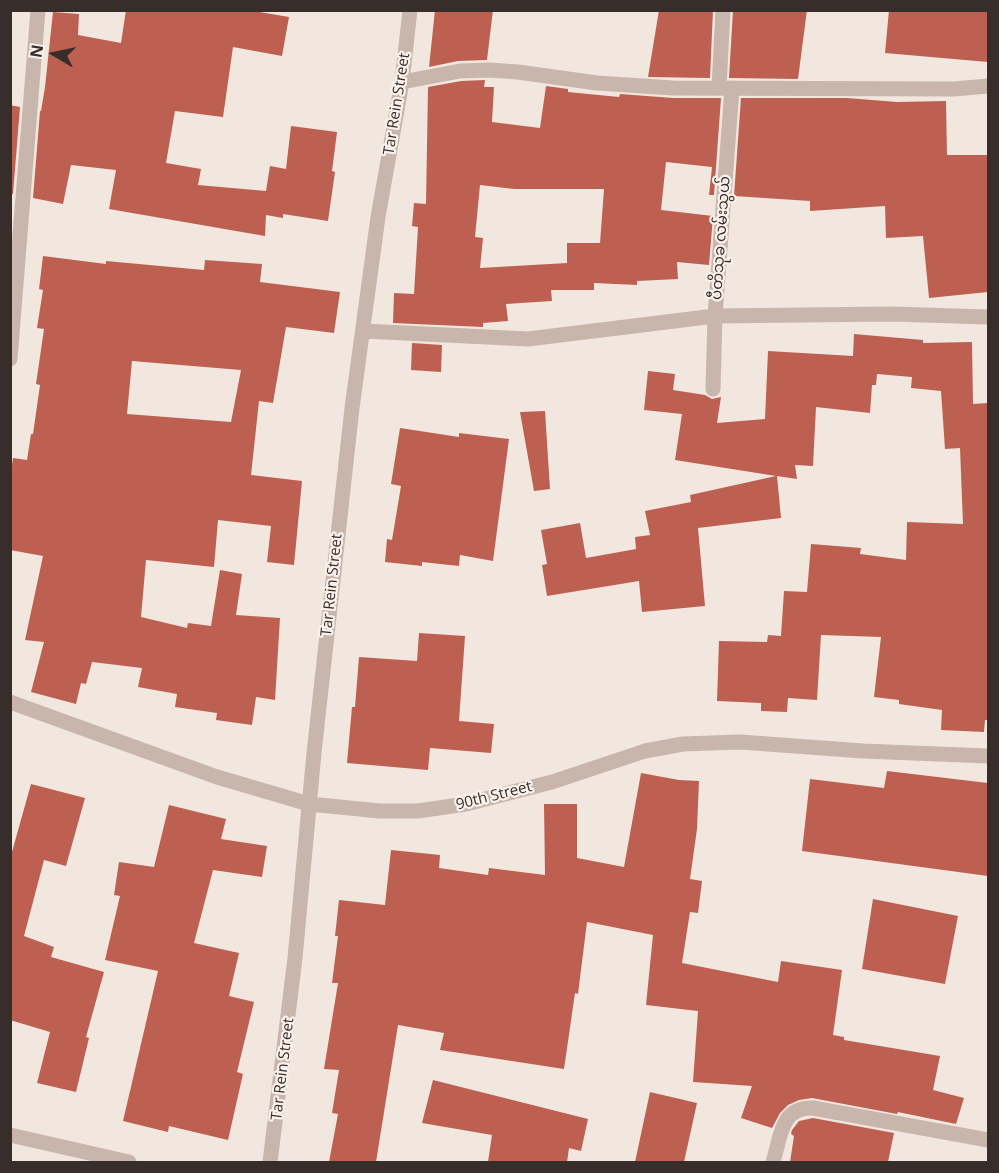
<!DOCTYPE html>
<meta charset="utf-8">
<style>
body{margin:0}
#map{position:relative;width:999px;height:1173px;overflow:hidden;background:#f1e7df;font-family:"Open Sans",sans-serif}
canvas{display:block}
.frame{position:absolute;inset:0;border:12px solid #372d2a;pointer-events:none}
.north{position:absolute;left:24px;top:24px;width:60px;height:60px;-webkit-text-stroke:4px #f9f1eb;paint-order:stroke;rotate:279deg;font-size:16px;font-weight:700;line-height:24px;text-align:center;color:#372d2a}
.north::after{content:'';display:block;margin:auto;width:21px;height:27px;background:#372d2a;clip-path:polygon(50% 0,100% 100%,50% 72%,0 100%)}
</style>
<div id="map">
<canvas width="999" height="1173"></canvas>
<div class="frame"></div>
<div class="north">N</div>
</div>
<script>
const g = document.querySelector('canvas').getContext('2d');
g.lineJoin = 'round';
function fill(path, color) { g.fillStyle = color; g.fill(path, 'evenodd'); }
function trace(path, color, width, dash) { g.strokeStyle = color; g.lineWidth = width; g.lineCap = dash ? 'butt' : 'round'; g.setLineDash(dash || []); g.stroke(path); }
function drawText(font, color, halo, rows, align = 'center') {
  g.font = font + ' "Open Sans","Noto Sans Myanmar",sans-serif'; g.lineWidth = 4.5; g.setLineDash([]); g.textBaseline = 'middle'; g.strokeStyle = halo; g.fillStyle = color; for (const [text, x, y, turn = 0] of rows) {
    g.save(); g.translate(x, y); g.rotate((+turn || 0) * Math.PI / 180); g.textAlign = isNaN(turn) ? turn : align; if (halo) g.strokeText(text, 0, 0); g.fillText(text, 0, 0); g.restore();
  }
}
const building = new Path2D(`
 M126,10H248L289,17L282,56L233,47L223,117L175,111L166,163L201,169L198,185L266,191L270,166L286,169L291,126L337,132L332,171L335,172L328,221L283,214V218L266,215L265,236L109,209L116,170L71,165L63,204L33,198L40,111H41L45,87L53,12L79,14L78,35L121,43Z
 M435,10H493L487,60L458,61L429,67Z
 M659,10H713L710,78L648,77Z
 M733,10H807L798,79L729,78Z
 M889,10H988V62L885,53Z
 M485,80L484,87H494L492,122L540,128L546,86L568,89V92L619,97L620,94L673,98H721L714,195H709L712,167L666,162L661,210L713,216L709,265L677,262L678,279L637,281V285L594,283V290H551L552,301L506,304L508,321L483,323V327L393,323L394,293L414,294L418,227L412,226L414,203L426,204L428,87L461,81ZM480,185L514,189H604L600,243H567V263L480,268L483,238L475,237Z
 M741,98H847L897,102L946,101L947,155H988V292L929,298L923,236L886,238L885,206L810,211V201L734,196Z
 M10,105L20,107L13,194H10Z
 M43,256L106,264V261L204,270L205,260L262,264L260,282L340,292L334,333L286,327L273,403L259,401L251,475L302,481L294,565L267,562L271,526L218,520L214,567L146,560L141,617L187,628L188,623L211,626L220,570L242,574L236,615L280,618L275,700L256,697L252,725L216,720L217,713L175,707L177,694L138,687L142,668L92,662L86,684L81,683L76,704L31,692L44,642L25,640L43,556L10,550V480L13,458L27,460L31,434H33L40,385L36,384L44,329L37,328L43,290L39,289ZM132,361L241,370L231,422L127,414Z
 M854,334L923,340V343L972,342L973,404L988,403V720H985L984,732L941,730L942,710L899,704V700L874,697L881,637L821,635L817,700L788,698L787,712L761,711V703L717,701L719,641L767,642L768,635L781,636L784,591L807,592L811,544L861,548L860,554L906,560L907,522L963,524L960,448L945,449L941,391L911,388L912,377L877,374L876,385H872L870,413L816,407L813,466L795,465L797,479L777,476L781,518L698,528L705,606L642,612L639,581L547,596L542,565L547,564L541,530L580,523L586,558L636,549L635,537L650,535L645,511L691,502L690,495L776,476L675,460L682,414L644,410L648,371L675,374L673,390L705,395L712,399L721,397L717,423L765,419L768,351L853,356Z
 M412,343L442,345L441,372L411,370Z
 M545,411L550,489L534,491L520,412Z
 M400,428L459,437V433L509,439L493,561L460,555L459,566L422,562V566L385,562L387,539L392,540L401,486L391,484Z
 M419,633L465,636L459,721L494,724L491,753L430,748L428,770L347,763L352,707H355L359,657L417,661Z
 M887,771L988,783V876L802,851L810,779L884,788Z
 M641,773L679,780L699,781L697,829L690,879L702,881L698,913L690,912L682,963L778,982L781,961L842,970L833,1035L844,1037V1040L940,1056L933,1090L964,1098L956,1124L898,1112L897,1114L812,1098L799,1100L788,1105L780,1113L772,1128L741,1118L752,1086L693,1082L698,1011L646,1005L653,935L587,922L578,994L575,993L564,1069L440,1050L444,1033L398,1025L376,1162H329L338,1114L332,1113L339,1070L324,1069L338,983H332L338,936H335L339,900L385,905L391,850L440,855L439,868L488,875L489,868L545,875L544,804H577V858L624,867Z
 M31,784L85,798L66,866L44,860L24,936L54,947L51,957L104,972L86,1037L89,1038L76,1092L37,1083L50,1032L10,1020V859Z
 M169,805L226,819L221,839L267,846L262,877L213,870L194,943L239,953L229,996L254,1002L237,1072L243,1074L228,1140L169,1126L168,1132L123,1121L158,971L105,960L120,896L114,895L119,862L154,867Z
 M873,899L958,916L945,984L862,969Z
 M433,1080L588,1119L581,1151L569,1148L567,1162H488L492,1135L422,1123Z
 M650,1092L697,1103L684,1162H635Z
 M813,1118L894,1133L888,1162H790L794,1136L791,1134L792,1130L799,1121Z`);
const street = new Path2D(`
 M402,82L460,71L489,70L518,72L597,83L673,88L954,89L988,86
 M719,88L723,10
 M363,331L528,339L715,316L891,314L988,317
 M10,359L38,10
 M713,389L715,316L732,88
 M10,702L217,777L309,804L380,811H418L466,804L552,782L645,751L683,744L740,742L863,751L988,756
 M10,1135L129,1162
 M270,1162L295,958L314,753L352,408L378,217L402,82L410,10
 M773,1162C781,1137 780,1107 813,1108L988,1140`);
const streetNames = [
 ["Tar Rein Street",397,104,-81],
 ["ပီတိသုခ လမ်းသွယ်",721,238,-86],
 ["Tar Rein Street",332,585,-84],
 ["90th Street",494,796,-14],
 ["Tar Rein Street",283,1069,-83]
];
fill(building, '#bd6051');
trace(street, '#c8b6ac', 15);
drawText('15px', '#372d2a', '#f9f1eb', streetNames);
</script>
